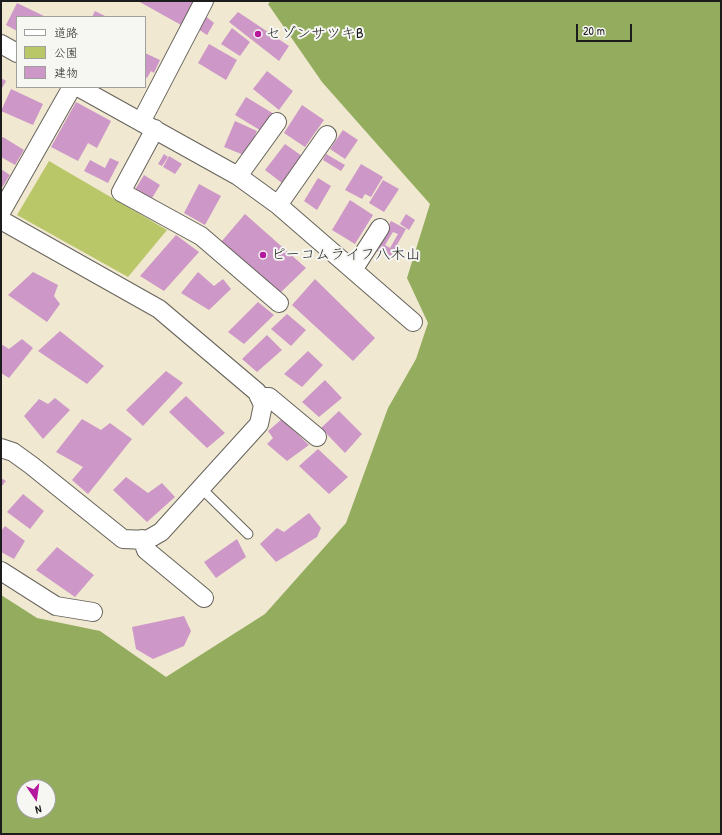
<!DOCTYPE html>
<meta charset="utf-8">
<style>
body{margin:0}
#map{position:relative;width:722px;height:835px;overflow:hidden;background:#f0e8d1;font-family:"Patrick Hand","Klee One",sans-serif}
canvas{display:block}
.frame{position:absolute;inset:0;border:2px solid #1c1c1c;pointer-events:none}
.legend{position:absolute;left:16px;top:16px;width:130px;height:72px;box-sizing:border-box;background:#f6f6f2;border:1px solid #9f9f9c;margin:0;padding:5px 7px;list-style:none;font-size:12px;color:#1c1c1c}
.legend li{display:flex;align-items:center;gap:8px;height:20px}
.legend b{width:20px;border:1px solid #9f9f9c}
.north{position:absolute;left:16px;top:779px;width:40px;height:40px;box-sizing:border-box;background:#f6f6f2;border:1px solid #9f9f9c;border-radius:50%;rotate:167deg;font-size:11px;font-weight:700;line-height:16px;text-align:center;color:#1c1c1c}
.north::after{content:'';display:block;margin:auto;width:14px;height:18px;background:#b5179e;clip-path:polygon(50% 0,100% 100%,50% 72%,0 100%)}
.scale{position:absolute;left:576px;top:24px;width:56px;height:18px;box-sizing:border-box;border:2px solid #1c1c1c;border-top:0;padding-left:5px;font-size:12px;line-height:14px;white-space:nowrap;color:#1c1c1c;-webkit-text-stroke:3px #f6f6f2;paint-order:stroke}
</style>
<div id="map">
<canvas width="722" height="835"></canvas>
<div class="frame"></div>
<ul class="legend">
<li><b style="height:5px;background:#fff"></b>道路</li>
<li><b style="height:11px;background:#bac769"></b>公園</li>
<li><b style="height:11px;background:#cd98c7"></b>建物</li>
</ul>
<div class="north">N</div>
<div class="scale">20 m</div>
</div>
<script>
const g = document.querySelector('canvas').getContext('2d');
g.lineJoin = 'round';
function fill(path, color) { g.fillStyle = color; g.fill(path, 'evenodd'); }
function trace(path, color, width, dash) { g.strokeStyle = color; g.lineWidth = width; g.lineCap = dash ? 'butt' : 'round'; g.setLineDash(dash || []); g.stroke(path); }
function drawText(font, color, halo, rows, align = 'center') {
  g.font = font + ' "Patrick Hand","Klee One",sans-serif'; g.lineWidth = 4; g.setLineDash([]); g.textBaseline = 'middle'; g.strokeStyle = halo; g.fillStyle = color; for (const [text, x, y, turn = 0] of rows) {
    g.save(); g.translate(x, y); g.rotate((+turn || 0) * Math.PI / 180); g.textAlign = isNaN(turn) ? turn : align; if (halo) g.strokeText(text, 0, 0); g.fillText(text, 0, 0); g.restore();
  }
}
const green = new Path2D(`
 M49,161L167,230L128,277L17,215Z`);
const forest = new Path2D(`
 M271,1H721V834H1V595L37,618L100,631L166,677L265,614L346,523L388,408L416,359L428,323L407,278L430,204L322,82L268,4ZM24,787H48V811H24Z`);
const building = new Path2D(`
 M138,1H194L181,25Z
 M17,3L46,17H17V31L6,25Z
 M95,11L107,17H92Z
 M238,12L289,46L279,61L229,22Z
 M204,15L214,23L207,35L195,27Z
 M232,28L250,42L240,56L221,44Z
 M209,44L237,60L226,80L198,63Z
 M145,53L160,60L154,73L151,71L147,78L145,77Z
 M267,71L293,91L279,110L253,89Z
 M1,78L6,81L1,90Z
 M11,89L43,104L33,125L1,111Z
 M246,97L274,114L263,132L235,115Z
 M76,102L111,121L97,148L88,143L78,161L51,147Z
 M302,105L324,120L305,147L284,133Z
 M235,121L257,131L246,156L224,147Z
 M343,130L358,140L345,159L330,149Z
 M3,137L24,150L15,165L1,157V139Z
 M285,144L302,156L282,183L265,170Z
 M164,154L168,157L162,166L158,164Z
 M326,154L345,165L341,171L323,160Z
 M169,156L182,164L175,174L163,167Z
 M110,158L119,162L108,183L84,171L90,160L105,168Z
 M361,164L383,177L371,197L365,194L362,199L345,190Z
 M1,169L10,175L1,189Z
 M144,175L160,185L149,203L133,193Z
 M318,178L331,186L317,210L304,201Z
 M383,180L399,189L384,212L369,203Z
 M199,184L221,196L205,225L184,213Z
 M350,200L373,215L355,244L332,230Z
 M245,214L306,268L278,295L221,242Z
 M406,214L415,220L409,230L400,224Z
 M391,221L406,229L393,252L395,253L392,259L375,250ZM393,232L398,234L390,248L385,245Z
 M176,235L199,252L164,291L140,276Z
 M33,272L58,285L54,296L60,304L47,322L8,295Z
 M198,272L214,286L223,279L231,289L209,310L181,293Z
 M315,279L375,338L353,361L292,305Z
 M258,302L274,315L244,344L228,332Z
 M287,314L306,330L291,346L271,329Z
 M60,331L104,366L87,384L38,351Z
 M267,335L282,350L257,372L242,359Z
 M22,339L33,348L9,378L1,373V344L9,349Z
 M308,351L323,365L302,387L284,374Z
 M166,371L183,383L143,426L126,410Z
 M325,380L342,398L319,417L302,402Z
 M186,396L225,433L207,448L169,412Z
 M55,398L70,410L43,439L24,416L39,399L48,404Z
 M339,411L362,434L345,453L321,428Z
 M82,419L101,430L110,423L132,439L88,494L72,480L83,467L56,452Z
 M282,419L309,445L287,461L267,444L273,438L268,431Z
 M318,449L348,477L329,494L299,466Z
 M126,477L148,493L162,483L175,497L147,522L113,490Z
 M1,478L6,481L1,487Z
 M23,494L44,511L30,529L7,512Z
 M309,513L321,528L317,537L276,562L260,544L277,528L284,532Z
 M5,526L25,541L14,559L1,552V531Z
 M237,539L246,557L216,578L204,562Z
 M57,547L94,575L75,597L36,570Z
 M184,616L191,631L184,646L153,659L136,649L132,627Z`);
const service = new Path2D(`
 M201,488L248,534`);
const minor = new Path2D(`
 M1,44L17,53
 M78,87L238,176L278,205L413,322
 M141,122L204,1
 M155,129L121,192L201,236L279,303
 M238,176L277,122
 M278,205L327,135
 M1,212L72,87
 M1,220L159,309L257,392L263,405L259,424L161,532L147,540L123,539L31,465L13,452L1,448
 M353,270L380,228
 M259,397H269L317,437
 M142,539L146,550L204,598
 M1,571L56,606L93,612`);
const markers = [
 [258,34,4,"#b5179e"],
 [263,255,4,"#b5179e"]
];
const poiNames = [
 ["セゾンサツキB",266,34],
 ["ピーコムライフ八木山",271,255]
];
fill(green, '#bac769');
fill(forest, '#93ac5d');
fill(building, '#cd98c7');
trace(service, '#66635b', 11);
trace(minor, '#66635b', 20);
trace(service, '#fff', 9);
trace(minor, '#fff', 18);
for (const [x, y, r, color] of markers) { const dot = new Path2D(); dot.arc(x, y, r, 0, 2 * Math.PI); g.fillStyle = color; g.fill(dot); trace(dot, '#f6f6f2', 1.5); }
drawText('15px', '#1c1c1c', '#f6f6f2', poiNames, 'left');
</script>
